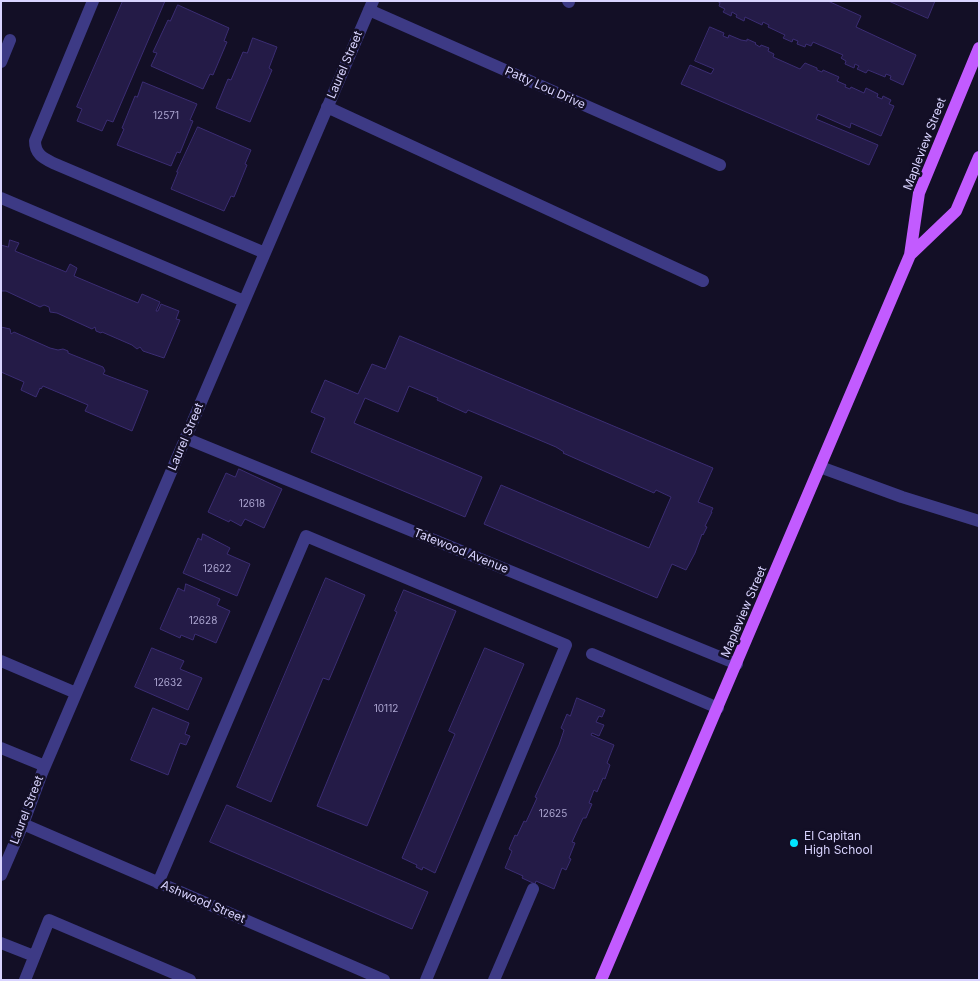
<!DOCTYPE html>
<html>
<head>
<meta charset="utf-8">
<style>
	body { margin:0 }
	#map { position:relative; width:980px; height:981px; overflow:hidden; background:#130f26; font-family:Inter,sans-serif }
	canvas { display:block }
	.frame { position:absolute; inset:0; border:2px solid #d9d4ff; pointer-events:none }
</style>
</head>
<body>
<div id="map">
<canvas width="980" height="981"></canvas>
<div class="frame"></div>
</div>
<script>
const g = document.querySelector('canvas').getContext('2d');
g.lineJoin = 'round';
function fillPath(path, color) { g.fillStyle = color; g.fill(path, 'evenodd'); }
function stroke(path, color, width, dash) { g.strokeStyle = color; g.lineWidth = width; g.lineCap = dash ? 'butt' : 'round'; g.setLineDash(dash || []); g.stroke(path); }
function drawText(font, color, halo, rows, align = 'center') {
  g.font = font + ' Inter,sans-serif'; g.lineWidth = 5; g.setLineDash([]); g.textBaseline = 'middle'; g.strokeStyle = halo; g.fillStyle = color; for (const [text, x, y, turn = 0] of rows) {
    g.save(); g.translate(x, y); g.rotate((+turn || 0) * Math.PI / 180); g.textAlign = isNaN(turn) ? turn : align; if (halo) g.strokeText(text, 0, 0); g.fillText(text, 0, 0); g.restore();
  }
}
const building = new Path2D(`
	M123,1h42l-52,121 -6,-2 -5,11 -25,-10 5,-12 -5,-2z
	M717,1h111l33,15 -5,11 60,28 -13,30 -13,-6 1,-3 -5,-2 -1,3 -17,-7 -2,3 -9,-4 2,-3 -4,-2 -1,4 -9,-4 1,-3 -5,-3 2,-3 -30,-13 -2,4 -5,-2 -1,3 -8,-3 1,-3 -5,-2 -1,3 -9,-4 2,-3 -17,-8 1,-2 -6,-3 -1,3 -17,-8 -1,4 -8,-4 1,-2 -5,-3 -1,4 -8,-4 2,-3 -6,-3 1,-3z
	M889,1h46l-7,17z
	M178,5l51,23 -5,13 3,1 -14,33 -3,-1 -7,15 -52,-23 6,-13 -4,-1 15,-32 2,1z
	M710,27l14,6 -1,3 5,2 1,-3 12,5 6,1v-2l9,4 -1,1 5,3 1,-2 8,3 -1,3 6,3 -1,3 27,12 5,-6 12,5v2l5,2 1,-2 16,7 -2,4 9,4 -1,2 5,2 1,-2 13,6 2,-5 12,6 -1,3 5,2 1,-3 8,4 -2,4 5,2 -13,30 -30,-13 -1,5 -32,-14 -2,5 62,26 -9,20 -188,-81 9,-19 21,9 3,-5 -19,-8z
	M253,38l24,9 -8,21 3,2 -22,52 -34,-14 12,-29 3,1 12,-28 4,1z
	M143,82l54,22 -7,16 3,1 -13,32 -3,-1 -6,14 -54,-21 7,-16 -2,-1 13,-32 2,1z
	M198,127l53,23 -6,14 2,1 -13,32 -3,-1 -7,15 -53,-22 7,-17h-1z
	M10,240l9,3 -4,8 51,21 4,-8 7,4 -3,8 64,27 4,-9 18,8 -4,9h2l3,-7 18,7 -3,8 4,1 -16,38 -21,-7 -3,-4 -3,2 -5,-4 -30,-13 -1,1 -5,-2 -1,-4 -3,2 -35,-16 -7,-1 -1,-5 -5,-2 -4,2 -34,-16h-5v-46l7,2z
	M1,327l9,2 1,5 3,-2 36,16 8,2 5,-1 5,2v2l35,14 2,4 -2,3 45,17 -16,40 -47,-20 3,-6 -45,-19 -2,3 -1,-1 -4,9 -15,-7 3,-8 -23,-10z
	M400,336l313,132 -15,34 15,6 -2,4h1l-7,14 2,1 -4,8 -1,-1 -7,19 -9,17 -14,-6 -15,34 -173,-74 17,-39 148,63 22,-51 -15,-7 -2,3 -91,-40 1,-1 -8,-5 -88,-37 -2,3 -29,-13 1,-2 -29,-12 -11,26 -33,-14 -11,25 128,54 -17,40 -154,-65 14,-34 -14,-6 14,-32 33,14 14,-30 13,5z
	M239,469l43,20 -18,39 -19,-9 -4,7 -11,-6 -1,2 -21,-10 18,-39 9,4z
	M203,534l27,14 -3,6 23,10 -13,32 -54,-23 15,-35 3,2z
	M326,578l39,17 -36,85 -6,-2 -52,124 -34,-15z
	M186,584l34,15 -3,6 13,6 -14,32 -21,-9 -2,6 -12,-5 -1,3 -20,-9 18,-41 6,3z
	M404,590l52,21 -89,215 -50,-20 80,-194 -2,-1z
	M152,648l32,13 -4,8 22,9 -14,32 -53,-23z
	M485,648l39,16 -89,209 -12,-6 -1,3 -6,-3 1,-2 -15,-7 53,-124 -6,-3z
	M577,698l28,12 -3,7 -3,-1 -3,6 8,3 -5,11 -7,-3 -1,2 23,10 -7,18 3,2 -5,14 -2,-1 -6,14 -3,-2 -5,13 3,1 -6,14h-3l-11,24 3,1 -6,15 2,1 -5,11 -4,-2 -8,21 -18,-8 -1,3 -13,-6 1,-2 -18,-8 7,-17 -3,-2 6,-14 2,1 7,-15 2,1 11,-24 -2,-1 24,-52 5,-15 -3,-2 6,-14 3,2z
	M153,708l36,15 -4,11 5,2 -4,9 -6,-2 -12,32 -37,-15z
	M227,805l201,87 -16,37 -202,-87z`);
const minor = new Path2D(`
	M93,1l-58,140c0,13 8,17 18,22l212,90
	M568,1l1,1
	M369,10l351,155
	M1,62l9,-22
	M327,107l376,174
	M1,198l243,103
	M185,438l552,226
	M820,467l82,30 77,24
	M592,654l126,54
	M1,661l75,32
	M1,748l44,18
	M23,824l361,156
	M1,875l22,-51 19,-51 331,-772
	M158,883l148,-347 260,109 -140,335
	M1,943l33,13
	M25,980l24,-60 141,60
	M494,980l39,-91`);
const major = new Path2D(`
	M910,255l46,-44 23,-54
	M601,980l309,-725 9,-62 60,-145`);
const markers = [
	[794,843,5,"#00e5ff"]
];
const numberNames = [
	["12571",166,116],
	["12618",252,504],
	["12622",217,569],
	["12628",203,621],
	["12632",168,683],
	["10112",386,709],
	["12625",553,814]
];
const streetNames = [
	["Laurel Street",345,65,-67],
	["Patty Lou Drive",545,88,24],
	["Mapleview Street",925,144,-69],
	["Laurel Street",186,437,-67],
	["Tatewood Avenue",461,551,22],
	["Mapleview Street",744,612,-67],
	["Laurel Street",27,810,-69],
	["Ashwood Street",203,902,23]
];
const poiNames = [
	["El Capitan",804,836],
	["High School",804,850]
];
fillPath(building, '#241b47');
stroke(building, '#3b2d73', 1);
stroke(minor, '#3d3a85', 12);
stroke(major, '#c25bff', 12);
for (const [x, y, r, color] of markers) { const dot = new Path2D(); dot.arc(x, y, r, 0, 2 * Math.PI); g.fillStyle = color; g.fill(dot); stroke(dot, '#130f26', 2); }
drawText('10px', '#aca6d1', null, numberNames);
drawText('12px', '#d9d4ff', '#130f26', streetNames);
drawText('12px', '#d9d4ff', '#130f26', poiNames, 'left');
</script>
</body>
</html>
